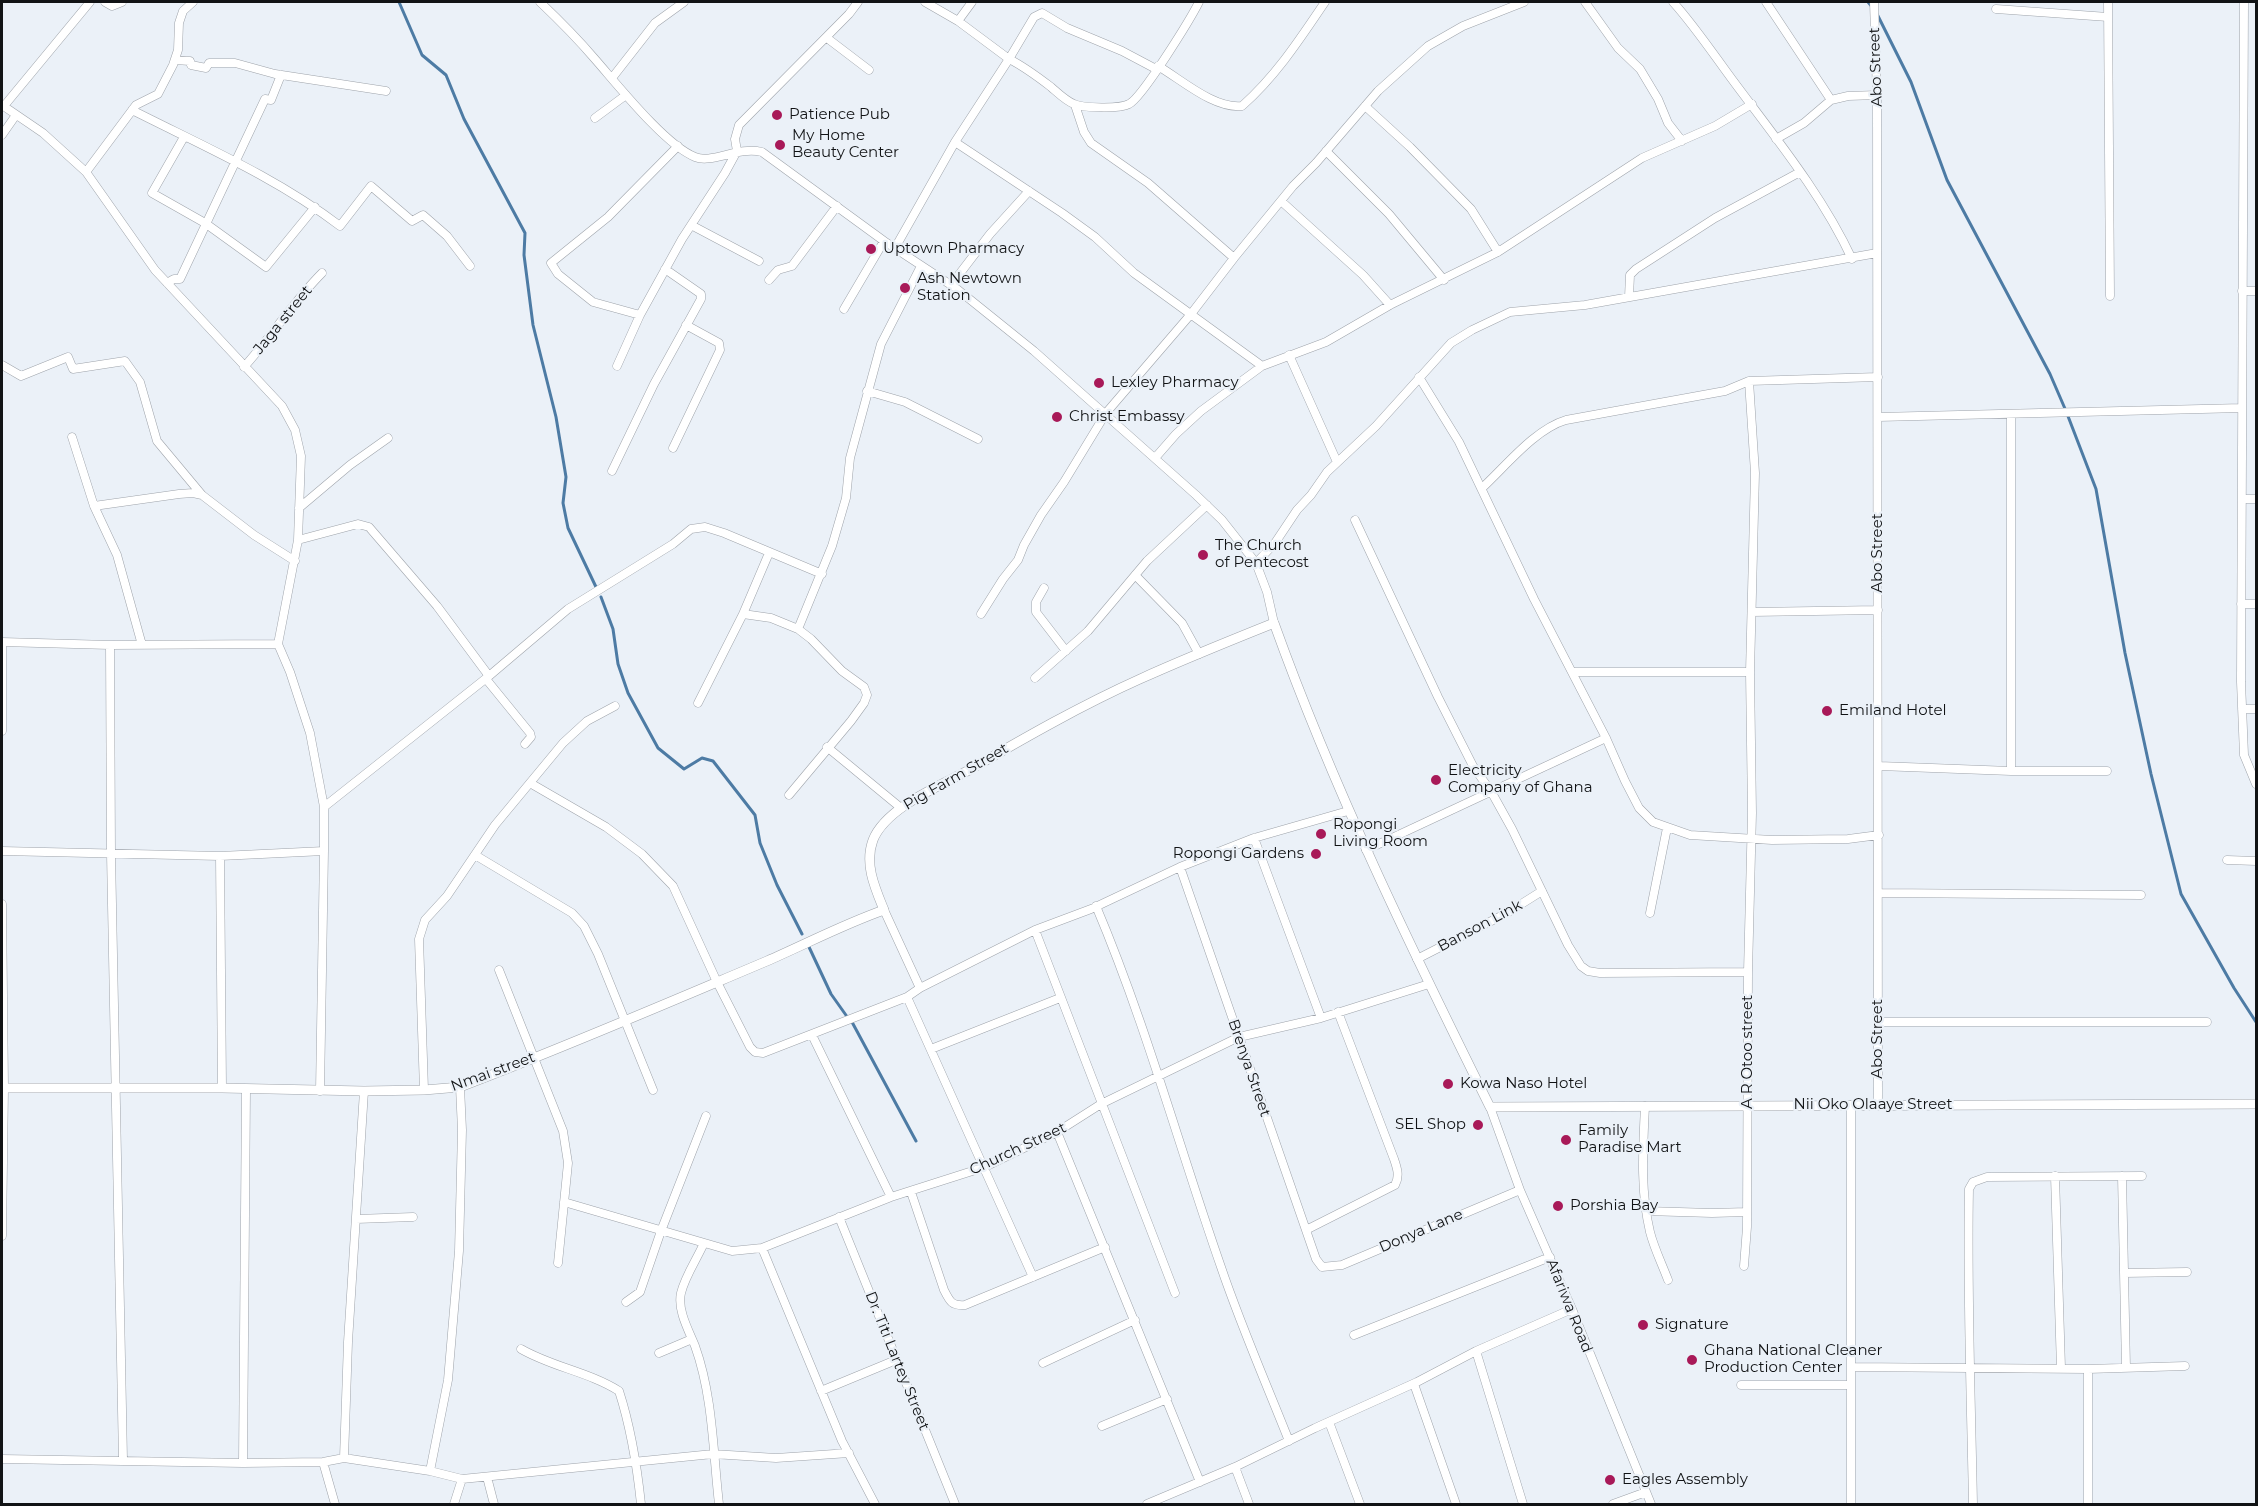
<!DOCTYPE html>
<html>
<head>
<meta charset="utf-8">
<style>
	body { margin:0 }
	#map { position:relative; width:2258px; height:1506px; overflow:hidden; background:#ebf1f8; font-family:Montserrat,sans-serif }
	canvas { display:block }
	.frame { position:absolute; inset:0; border:3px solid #111315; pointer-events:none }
</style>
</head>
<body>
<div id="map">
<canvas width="2258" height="1506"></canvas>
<div class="frame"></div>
</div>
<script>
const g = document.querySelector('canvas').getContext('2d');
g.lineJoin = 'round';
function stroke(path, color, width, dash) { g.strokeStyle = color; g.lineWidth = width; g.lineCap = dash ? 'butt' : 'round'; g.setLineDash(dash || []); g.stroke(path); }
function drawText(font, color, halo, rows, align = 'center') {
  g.font = font + ' Montserrat,sans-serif'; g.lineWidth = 4.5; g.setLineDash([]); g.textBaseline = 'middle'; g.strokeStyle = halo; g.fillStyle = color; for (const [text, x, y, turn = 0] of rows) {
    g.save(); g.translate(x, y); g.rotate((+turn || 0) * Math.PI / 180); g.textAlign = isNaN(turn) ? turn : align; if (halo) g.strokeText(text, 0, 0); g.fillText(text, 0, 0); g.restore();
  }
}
const stream = new Path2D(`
	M399,2l23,53 24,20 18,44 61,114 -1,22 9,70 23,92 10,60 -3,26 5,25 28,59
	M1868,2l5,6
	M1877,14l34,68 36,98 103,194 16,37 30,78 29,164 26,121 30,120 53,94 22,34
	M601,597l12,32 5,35 10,29 30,55 26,21 18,-11 11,3 42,54 5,28 17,42 25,49
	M809,947l22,47 17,24
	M852,1022l64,119`);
const minor = new Path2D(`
	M105,2l7,4 10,-4
	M540,2c19,18 37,36 54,56 23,26 71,87 101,99 17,7 43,-11 67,-5l122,89 73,48 77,62 162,144 26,25 34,43 11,29 7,31
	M925,2l33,19 51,38 25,-42 8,-4 25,15 55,23 34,18
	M1585,2l33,46 22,21 18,30 10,24 14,18
	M1673,2c26,29 46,61 70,92 39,52 81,105 109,165
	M1766,2l65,98
	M1874,2l3,93 1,1010
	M2108,2l2,294
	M2244,2l-3,680 3,73 12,29
	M1996,9l112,8
	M958,21l14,-19
	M827,38l42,32
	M175,60l15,1 1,4 15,3 3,-5h26l40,11 111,17
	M1158,66c24,14 56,43 84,40 34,-30 58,-67 83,-104
	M612,78l43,-55 29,-21
	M2,105l41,28 43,39 69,98 127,136 13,24 6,26 -3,84 -20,104 12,28 20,61 14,74
	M1075,105l9,27 7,11 57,40 86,75
	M4,106l86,-104
	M1365,106l45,41 61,62 27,43
	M132,110c71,36 145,68 208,116l31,-40 41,35 11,-6 24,21 23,30
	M595,118l31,-23
	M2,135l14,-20
	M184,137l-32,56 53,30 61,44 49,-60
	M1776,139l28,-16 27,-23 17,-4 29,-1
	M955,142l107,71 33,24 39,36 128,93
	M1326,151l63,63 55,66
	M86,172l50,-67 22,-11 15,-29 5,-15 1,-27 4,-12 10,-9
	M1281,201l82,74 27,30
	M691,225l68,36
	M895,248l60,-106 54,-83c16,8 29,18 42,28 7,6 15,14 23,17 9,4 46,5 55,0 13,-6 62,-86 70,-102
	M769,280l9,-10 14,-4 45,-60
	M167,283l7,-4h6l85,-180 6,1 10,-25
	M951,285l39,-51 39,-43
	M2242,291h14
	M1629,297l1,-22 6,-6 79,-51 85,-46
	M844,309l40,-68
	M640,315l-47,-13 -35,-28 -7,-11 57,-46 70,-71
	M1289,355l48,107
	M2,365l19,11 47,-19 5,12 52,-8 15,21 17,59 45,54
	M617,366l23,-51 42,-76 43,-66 12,-22 -2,-12 4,-14 110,-111 9,-12
	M244,367c28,-31 49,-65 78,-94
	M1419,377l40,65 75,157 72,139 19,43 14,27 14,14 37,13 82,5 76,-1 31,-4
	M867,391l38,11 73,37
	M2011,414v357
	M1878,417l364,-9
	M72,437l22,69 23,49 25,90
	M673,448l47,-98 -1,-7 -33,-18
	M1155,458l21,-24 25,-23 61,-45 64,-24 64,-37 108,-53 144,-94 73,-32 37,-22
	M612,471l42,-87 47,-85v-5l-36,-25
	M1482,488c23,-21 53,-59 84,-68l159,-29 24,-10 129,-4
	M2242,499h14
	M94,506l85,-12 14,-1 9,2 52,40 41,26
	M299,508l51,-43 38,-27
	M1355,520l83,177 35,69 19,27 20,36 56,116 13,21 7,5 12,2 148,-1
	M298,540l60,-16 11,3 68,79 52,70
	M1256,563l19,-20 22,-33 14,-15 16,-23 49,-46 75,-83 21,-13 38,-18 75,-7 292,-52
	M1135,575l47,48 17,31
	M1044,588l-8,14v10l30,39
	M2241,604h15
	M1752,612l126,-2
	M743,614l28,4 27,11 13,10 31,32 22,16 3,8 -3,8 -13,18 -62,74
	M981,614l22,-35 15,-19 6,-15 17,-30 23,-33 42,-69 85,-99 43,-56 59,-72 23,-23 62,-72 50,-45 35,-20 61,-24
	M798,629l34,-83 14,-48 4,-40 31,-114 40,-78
	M2,642l108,3 168,-1
	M110,645l1,209 12,605
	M1573,672h177
	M1035,678l53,-47 59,-70 60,-56
	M486,679l44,54 1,4 -6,7
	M698,703l45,-89 26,-61
	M2242,709h14
	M2,731v-89
	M827,747l74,61
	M1879,766l132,5h96
	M530,783l76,44 36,27 31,32 44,96 33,65 5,5 8,1 144,-56 13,-9
	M1254,838l67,180
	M1366,850l240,-112
	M2,851l218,5 2,232
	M324,851v-44l165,-131 79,-67 105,-65 18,-15 14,-2 19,6 98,41
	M475,855l97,58 12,13 14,28 55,136
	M220,856l104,-5 -4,240
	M2227,860l29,1
	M1180,867l136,392 6,8 20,-2 178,-75
	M1879,893l262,2
	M2,904l2,184 -2,148
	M1096,906c50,118 83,241 125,361 20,59 45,116 68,174
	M884,910l36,78 115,-58 56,-21 89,-42 74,-29 94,-27
	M1650,913l17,-85
	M1035,930l140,363
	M1417,959l90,-46 35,-22
	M499,970l64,161 5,32 -10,100
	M907,997l126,280
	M1878,1022h329
	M812,1035l79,162
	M931,1049l129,-51
	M424,1090l-5,-151 6,-19 22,-24 48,-71 68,-82 24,-22 28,-15
	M1851,1105v399
	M1645,1106c-2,42 -5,84 5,126 4,16 12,32 18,48
	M1490,1107l30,83 52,119 79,195
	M1057,1132l143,350
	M2055,1176l6,192
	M2122,1176l4,192
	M911,1192l33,98c6,12 8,16 21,15l140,-58
	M564,1202l168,49 30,-3 129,-51 94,-30 72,-35 44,-28 138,-67 82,-19 108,-34
	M1646,1211l66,2 35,-1
	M839,1217l116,287
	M356,1219l57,-2
	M1306,1230l89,-45c5,-9 2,-17 -1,-26l-56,-147
	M704,1243c-7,16 -19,33 -23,50 -4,17 8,38 14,53 18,50 18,106 24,158
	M762,1248l80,193 33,63
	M1744,1266l3,-39 1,-255 4,-159 -2,-141 5,-199 -6,-92
	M2124,1273l63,-1
	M626,1302l14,-10 21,-61 45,-115
	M1354,1335l196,-78
	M521,1349c31,18 68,23 98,42 12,37 18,75 22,113
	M1476,1351l47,153
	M659,1353l33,-14
	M1043,1363l92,-43
	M1851,1367l237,2 97,-3
	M2088,1369v135
	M1414,1384l42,120
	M1741,1385h110
	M821,1391l75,-31
	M1329,1422l31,82
	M1102,1426l65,-27
	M344,1458l4,-116 16,-251
	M2,1459l241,4 80,-1 21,-4 86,13 32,8 251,-25 63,4 73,-5
	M323,1462l12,42
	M243,1463l3,-373
	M1235,1467l14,37
	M430,1471l18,-91 11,-129 3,-121 -2,-43
	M487,1477l7,27
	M454,1504l8,-25
	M1147,1504l88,-37 80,-39 102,-46 59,-31 96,-42
	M1613,1504l33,-12
	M1973,1504c-2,-105 -6,-210 -4,-315l4,-7 14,-5 155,-1`);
const tertiary = new Path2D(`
	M2,1088h220l142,3 60,-1 36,-3c103,-39 205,-83 307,-126 39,-17 77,-37 117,-51 -9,-22 -20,-46 -11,-70 13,-33 69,-55 98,-71 55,-32 111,-64 169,-90 44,-20 89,-38 134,-56 60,167 137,325 216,484l766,-3`);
const markers = [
	[777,115,6,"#a81958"],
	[780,145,6,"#a81958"],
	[871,249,6,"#a81958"],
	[905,288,6,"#a81958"],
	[1099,383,6,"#a81958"],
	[1057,417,6,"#a81958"],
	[1203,555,6,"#a81958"],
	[1827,711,6,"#a81958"],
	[1436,780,6,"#a81958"],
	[1321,834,6,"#a81958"],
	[1316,854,6,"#a81958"],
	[1448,1084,6,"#a81958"],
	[1478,1125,6,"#a81958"],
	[1566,1140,6,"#a81958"],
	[1558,1206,6,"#a81958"],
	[1643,1325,6,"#a81958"],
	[1692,1360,6,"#a81958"],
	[1610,1480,6,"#a81958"]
];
const streetNames = [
	["Abo Street",1876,67,-92],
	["Jaga street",283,320,-51],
	["Abo Street",1878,553,-90],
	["Pig Farm Street",956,777,-30],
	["Banson Link",1480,926,-28],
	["Abo Street",1878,1039,-90],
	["A R Otoo street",1748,1052,-90],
	["Brenya Street",1249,1068,71],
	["Nmai street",493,1072,-20],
	["Nii Oko Olaaye Street",1873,1105],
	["Church Street",1018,1149,-25],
	["Donya Lane",1421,1231,-23],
	["Afariwa Road",1569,1306,68],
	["Dr. Titi Lartey Street",897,1361,68]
];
const poiNames = [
	["Patience Pub",789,115],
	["My Home",792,136],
	["Beauty Center",792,153],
	["Uptown Pharmacy",883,249],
	["Ash Newtown",917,279],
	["Station",917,296],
	["Lexley Pharmacy",1111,383],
	["Christ Embassy",1069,417],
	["The Church",1215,546],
	["of Pentecost",1215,563],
	["Emiland Hotel",1839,711],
	["Electricity",1448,771],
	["Company of Ghana",1448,788],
	["Ropongi",1333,825],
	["Living Room",1333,842],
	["Ropongi Gardens",1304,854,"right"],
	["Kowa Naso Hotel",1460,1084],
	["SEL Shop",1466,1125,"right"],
	["Family",1578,1131],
	["Paradise Mart",1578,1148],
	["Porshia Bay",1570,1206],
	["Signature",1655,1325],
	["Ghana National Cleaner",1704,1351],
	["Production Center",1704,1368],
	["Eagles Assembly",1622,1480]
];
stroke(stream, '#4d7ba4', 3);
stroke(minor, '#9ea3aa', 9);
stroke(tertiary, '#9ea3aa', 10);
stroke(minor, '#fff', 8);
stroke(tertiary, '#fff', 9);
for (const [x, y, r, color] of markers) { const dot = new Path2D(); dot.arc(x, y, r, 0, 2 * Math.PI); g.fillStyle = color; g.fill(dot); stroke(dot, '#ebf1f8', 2); }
drawText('15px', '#111315', '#ebf1f8', streetNames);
drawText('15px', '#111315', '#ebf1f8', poiNames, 'left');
</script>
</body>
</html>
